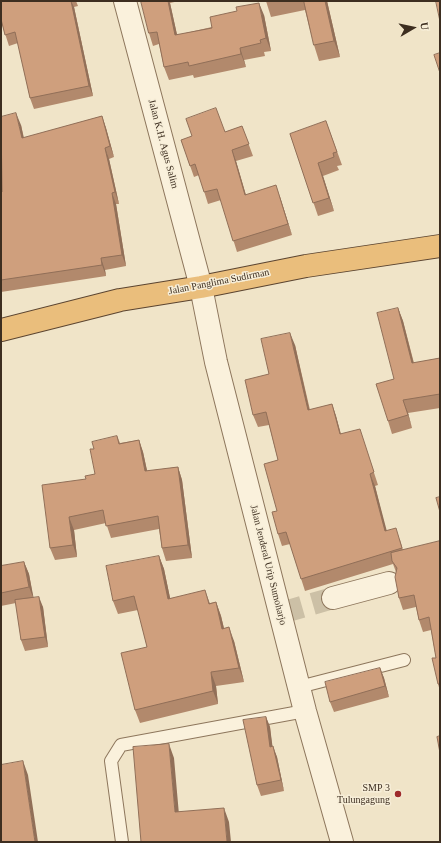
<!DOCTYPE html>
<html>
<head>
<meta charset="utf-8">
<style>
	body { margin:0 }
	#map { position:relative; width:441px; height:843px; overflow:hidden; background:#f0e4c8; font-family:Georgia,serif }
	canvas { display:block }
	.frame { position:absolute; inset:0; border:2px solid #3d2e20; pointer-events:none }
	.north { position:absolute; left:393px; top:8px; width:40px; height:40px; -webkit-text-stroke:3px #f7eed8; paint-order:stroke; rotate:81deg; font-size:11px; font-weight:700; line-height:16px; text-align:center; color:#3d2e20 }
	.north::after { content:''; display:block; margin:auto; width:14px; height:18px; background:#3d2e20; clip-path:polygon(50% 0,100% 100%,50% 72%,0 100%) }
</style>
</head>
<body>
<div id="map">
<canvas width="441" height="843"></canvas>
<div class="frame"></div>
<div class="north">U</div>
</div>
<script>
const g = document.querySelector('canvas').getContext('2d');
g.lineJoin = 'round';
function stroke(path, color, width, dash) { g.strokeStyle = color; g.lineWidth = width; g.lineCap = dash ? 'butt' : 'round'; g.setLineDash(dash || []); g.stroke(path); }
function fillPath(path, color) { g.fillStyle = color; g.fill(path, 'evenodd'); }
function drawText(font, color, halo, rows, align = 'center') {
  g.font = font + ' Georgia,serif'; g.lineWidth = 3; g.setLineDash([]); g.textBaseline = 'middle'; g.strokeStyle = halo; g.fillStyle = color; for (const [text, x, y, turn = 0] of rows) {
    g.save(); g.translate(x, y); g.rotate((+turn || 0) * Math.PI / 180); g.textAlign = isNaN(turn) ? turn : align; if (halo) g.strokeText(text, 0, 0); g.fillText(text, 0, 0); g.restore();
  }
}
const minorTunnel = new Path2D(`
	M281,613l52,-15`);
const service = new Path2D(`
	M299,687l105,-27
	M122,842l-11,-81 10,-16 184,-34`);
const minor = new Path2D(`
	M333,598l56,-15`);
const tertiary = new Path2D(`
	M125,1l76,286 15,75 89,349 37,131`);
const trunk = new Path2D(`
	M1,330l119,-30 81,-13 105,-21 134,-20`);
const wall = new Path2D(`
	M1,1h75l2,5 -4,1 19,89 -59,13 -4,-11 -12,-55 -9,3 -7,-22 -1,1z
	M141,1h38l-9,2 7,32 87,-20 7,36 -7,1 1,4 -21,4 2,7 -52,11 -1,-3 -24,5 -5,-13 -5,-23 -6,2 -4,-13z
	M266,1h61l13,56 -21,4 -5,-16 -9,-35 -34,7z
	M102,116l4,12 8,29 -5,2 10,45h-3l10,62 -21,4 1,6 -105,16v-100l20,-67 3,13z
	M326,121l16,44 -5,1 2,4 -16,6 11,35 -16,5 -28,-82z
	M242,126l11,30 -17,5 10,34 34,2 12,38 -55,17 -16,-52 -13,4 -9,-29 -5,2 -13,-37 44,-8z
	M398,308l5,13 11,42 26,-5v50l-32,5 4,15 -20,6 -4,-13 6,-42z
	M295,345l15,65 22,-6 4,12 5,18 23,8 14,43 -3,1 11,45 14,9 3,10 37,-9v150l-2,-7 -2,-26 -5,-28 -8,2 -4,-12 -3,-13 -13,3 -4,-12 -3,-26 -3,-8 -88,27 -15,-47 -8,2 -4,-12 -1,-23 1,-51 -9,-35 -11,2 -5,-12 16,-41z
	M117,436l3,7 19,-3 4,12 4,19 31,-4 4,13 10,78 -26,3 -4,-13 -3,-19 -48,9 -5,-15 -32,7 3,27 -22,3 -5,-12 36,-69 9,-5 -1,-25z
	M159,556l5,13 6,29 40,5 6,-1 5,14 3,12 10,13 10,41 -28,4 2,18 -78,19 -5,-13 12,-63 -9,-37 -20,4 -5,-13z
	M24,562l5,12 4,23 10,10 5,40 -23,4 -4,-11 -5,-37 -15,3v-40z
	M380,668l4,10 5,19 -55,15 -4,-10z
	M266,717l4,10 2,19 5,11 7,34 -23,5 -4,-11z`);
const shadedWall = new Path2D(`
	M71,1l3,6 19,89 -4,-10z
	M168,1h1l1,2 10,45 -5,-13z
	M325,1h2l13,56 -6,-16z
	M259,3l5,12 7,36 -5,-13z
	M240,48l4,12 2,7 -5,-13z
	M16,113l5,12 5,25 -4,-12z
	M102,116l4,12 8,29 -4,-11z
	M105,148l4,11 10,45 -4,-12z
	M232,150l4,11 13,45 -4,-11z
	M318,163l5,13 11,35 -5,-13z
	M276,185l4,12 12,38 -4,-11z
	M112,193l4,11 10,62 -4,-11z
	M101,258l4,12 1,6 -4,-11z
	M398,308l5,13 14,56 -5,-14z
	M290,333l5,12 17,77 -4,-12z
	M403,400l5,13 4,15 -4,-13z
	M332,404l4,12 8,31 -4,-13z
	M139,440l4,12 7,32 -5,-13z
	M178,467l4,13 10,78 -4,-13z
	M370,474l5,12 15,57 -5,-12z
	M69,517l5,13 3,27 -4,-12z
	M159,556l5,13 9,43 -5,-13z
	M24,562l5,12 5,26 -5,-13z
	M205,590l5,14h-1z
	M39,597l4,10 5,40 -3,-10z
	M216,602l5,14 6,26 -5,-13z
	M229,627l5,14 10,41 -5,-14z
	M380,668l4,10 5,19 -4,-11z
	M211,672l5,14 2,18 -5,-13z
	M266,717l4,10 4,31 -4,-11z
	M169,744l5,14 6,68 -5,-14z
	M273,746l4,11 7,34 -3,-11z
	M23,761l5,14 10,67h-3z
	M224,808l5,14 2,20h-4z`);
const building = new Path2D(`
	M1,1h70l18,85 -59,12 -15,-66 -10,3 -4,-16z
	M141,1h27l7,34 37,-7 -2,-11 27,-6 -1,-4 23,-4 7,35 -6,2 1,3 -21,5 1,6 -52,12 -1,-4 -24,5 -7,-35 -8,1z
	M304,1h21l9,40 -20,4z
	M436,1h4v20z
	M440,53v20l-6,-18z
	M216,108l9,24 17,-6 7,18 -17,6 13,45 31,-10 12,39 -55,17 -16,-52 -13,3 -9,-28 -5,2 -9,-26 11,-4 -6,-17z
	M16,113l6,25 80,-22 8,30 -5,2 10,44 -3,1 10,62 -21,3 1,7 -101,15v-88h1l-1,-75z
	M326,121l11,31 -4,1 1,4 -16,6 11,35 -16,5 -23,-69z
	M398,308l14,55 28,-5v36l-37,6 5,15 -20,6 -12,-37 18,-5 -17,-66z
	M290,333l18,77 24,-6 8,30 20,-5 14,43 -4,2 15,57 11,-3 6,20 -101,31 -15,-47 -8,2 -6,-22 5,-1 -13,-47 14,-4 -12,-48 -13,3 -8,-35 24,-6 -8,-35z
	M117,436l2,8 20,-4 6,31 33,-4 10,78 -26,3 -4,-32 -52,10 -3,-16 -34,7 4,28 -23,3 -8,-63 44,-6 -1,-3 10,-2 -5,-25h4l-2,-7z
	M440,497v15l-4,-14z
	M440,541v143h-2l-6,-26h4l-7,-41 -10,3 -5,-25 -15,3 -4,-21 2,-9 -5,-7 -1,-8z
	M159,556l9,43 37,-9 4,14 7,-2 6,27 7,-2 10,41 -28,4 2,19 -78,19 -14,-57 26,-6 -13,-51 -21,5 -7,-35z
	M24,562l5,25 -28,6v-27z
	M39,597l6,40 -24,3 -6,-40z
	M380,668l5,18 -55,16 -5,-20z
	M266,717l4,30 3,-1 8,34 -24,5 -14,-65z
	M440,736v17l-3,-16z
	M169,744l6,68 49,-4 3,34h-86l-8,-95z
	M23,761l12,81h-34v-77z`);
const markers = [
	[398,794,4,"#9e2a2b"]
];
const streetNames = [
	["Jalan K.H. Agus Salim",163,144,75],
	["Jalan Panglima Sudirman",219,282,-11],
	["Jalan Jenderal Urip Sumoharjo",268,565,76]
];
const poiNames = [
	["SMP 3",390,788],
	["Tulungagung",390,800]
];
stroke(minorTunnel, '#ccc0a6', 22, [22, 11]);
stroke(service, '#8d765c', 14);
stroke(minor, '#8d765c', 24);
stroke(tertiary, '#8d765c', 24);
stroke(trunk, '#5b4430', 24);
stroke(service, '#faf1dc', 12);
stroke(minor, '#faf1dc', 22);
stroke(tertiary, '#faf1dc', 22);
stroke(trunk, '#eabe7c', 22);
fillPath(wall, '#b2896c');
fillPath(shadedWall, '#916f58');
fillPath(building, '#cf9f7d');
stroke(building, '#916f58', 1);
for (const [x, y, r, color] of markers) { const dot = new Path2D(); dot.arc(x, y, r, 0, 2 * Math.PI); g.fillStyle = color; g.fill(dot); stroke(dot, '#f7eed8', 1.5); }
drawText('10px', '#3d2e20', '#f7eed8', streetNames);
drawText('10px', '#3d2e20', '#f7eed8', poiNames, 'right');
</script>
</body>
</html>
